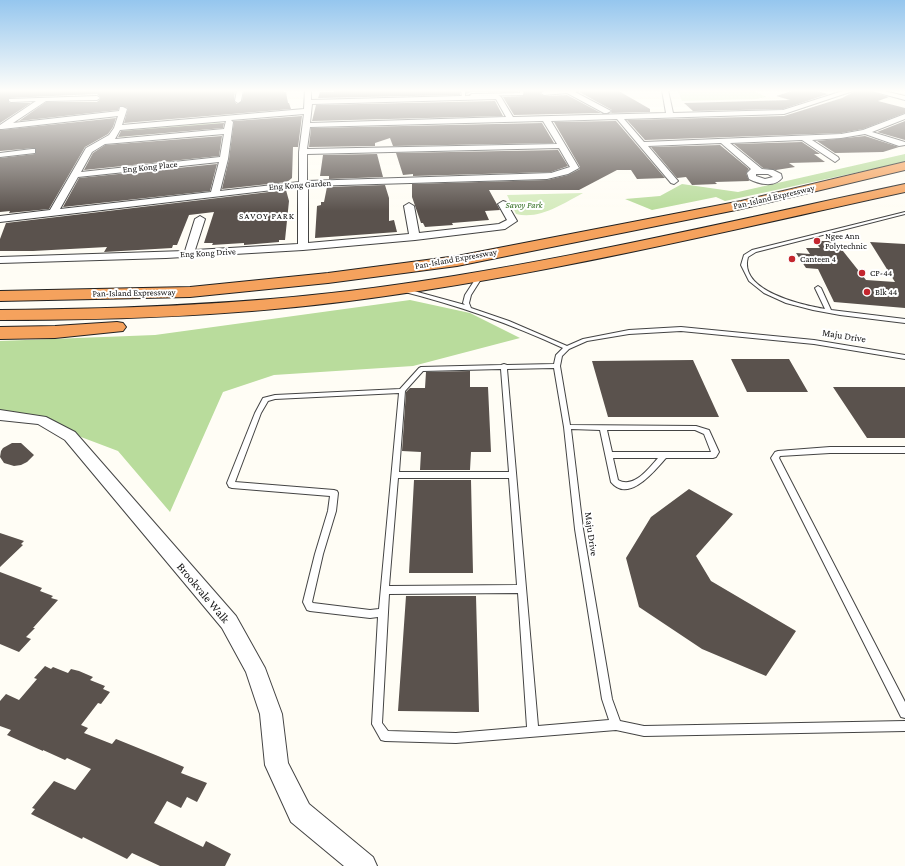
<!DOCTYPE html>
<html>
<head>
<meta charset="utf-8">
<style>
	body { margin:0 }
	canvas { display:block; background:#fffdf5 }
</style>
</head>
<body>
<canvas width="905" height="866"></canvas>
<script>
const g = document.querySelector('canvas').getContext('2d');
g.lineJoin = 'round';
function fillPath(path, color) { g.fillStyle = color; g.fill(path, 'evenodd'); }
function stroke(path, color, width, dash) { g.strokeStyle = color; g.lineWidth = width; g.lineCap = dash ? 'butt' : 'round'; g.setLineDash(dash || []); g.stroke(path); }
function drawText(font, color, halo, rows, align = 'center') {
  g.font = font + ' "Crimson Pro",serif'; g.lineWidth = 4; g.setLineDash([]); g.textBaseline = 'middle'; g.strokeStyle = halo; g.fillStyle = color; for (const [text, x, y, turn = 0] of rows) {
    g.save(); g.translate(x, y); g.rotate((+turn || 0) * Math.PI / 180); g.textAlign = isNaN(turn) ? turn : align; if (halo) g.strokeText(text, 0, 0); g.fillText(text, 0, 0); g.restore();
  }
}
const green = new Path2D(`
	M678,90h73l16,7 -11,2 -74,2z
	M216,122h4l1,5 -102,10 2,-5 5,-2z
	M583,193c-19,10 -43,27 -67,21l-9,-19z`);
const forest = new Path2D(`
	M905,154v8l-180,39 -9,-4 -64,13 -27,-11 35,-3 22,-12 56,8z
	M410,300l60,13 50,25 -107,28 -139,9 -51,17 -53,120 -52,-61 -103,-39 -15,4v-75l155,-6z`);
const building = new Path2D(`
	M0,90h235l-1,11 3,3 5,-3 2,-11h40v2h2l2,11h1l2,6 -167,14 4,-15 -8,-2 -2,4 -99,11 27,-19h51l4,-4 -4,-4 -88,4 -1,3 2,2h21l-31,20z
	M334,90h126v5l-142,3 2,-6h14z
	M466,90h52v2h-46l-6,2z
	M525,90h18l-3,3 4,3 23,-1 34,18 -87,2 -11,-18 20,-1z
	M581,90h36l33,19v3l-40,1 2,-1v-2l-33,-18z
	M795,90h18l15,4 -45,15 -90,2 -9,-8 106,-3 -14,-4z
	M857,90h10l22,7 -11,4 27,7v5l-42,16 -22,4 -196,7 -18,-20 157,-4 58,-18z
	M495,101l8,15 -191,5 4,-16z
	M302,116l-4,31h-5l-1,31 -5,4 -65,7 7,-30 5,-38z
	M116,118l-3,9 -5,7 -23,13 -36,62 -40,4 1,-2 -10,1v-54l35,-4 1,-1 -1,-5 -35,3v-21z
	M616,121l49,57 -28,1 -6,-9h-14l-38,20h-90l11,20 -15,1 4,9 -37,3 1,2 -28,2 -2,-4h-2l-9,-26v-13l135,-4 21,-5 12,-6v-2l-26,-45z
	M905,121v19l-28,-8z
	M224,123l-1,5 -105,9 3,-6z
	M542,123l12,20 -161,3 -3,-8 -15,5v3l-66,1 2,-19z
	M222,136l-3,20 -135,14 9,-17 12,-8z
	M865,136l34,11 -16,5 -48,1 -18,-12z
	M802,142l18,12h-6l11,8 -36,1 6,4 -19,3 -13,-2 -29,-24z
	M720,145l29,24 -3,4 3,8 -34,1 2,2 -25,1 -6,-8 -9,1 -26,-31z
	M558,150l10,16 -17,6 -138,4v-2l-10,1 -7,-22z
	M377,154l6,23 -54,2v-3h-9l3,-21z
	M217,164l-7,27 -147,16 16,-29z
	M385,185l4,13v23l5,-1 3,12 -82,6 2,-32 4,-1v-3h3l3,-15z
	M286,190l3,11 -4,39h-6v2l-35,3v-2l-32,2 1,-2h-9l10,-31 -25,3 -12,30h-4l-1,3 -68,4 3,-5 -74,4h-33v-12l6,-16z
	M814,241h21l31,39 29,2 -25,-40 35,2v64l-71,-6 -16,-33 -12,-1 -10,-15 14,1 -4,-6h14z
	M731,359h58l19,33h-61z
	M693,360l26,57h-111l-16,-56z
	M470,371v16h18l3,65h-20l-1,18h-50l1,-18 -19,-1 4,-59 4,-4h15l1,-16z
	M833,387h72v51h-38z
	M12,443h9l13,12 -7,7 -6,3 -7,1 -10,-3 -4,-6 1,-6 2,-3z
	M414,480h57l2,93h-64z
	M689,489l44,25 -37,42 15,25 85,50 -30,45 -64,-27 -63,-42 -13,-49 25,-41z
	M0,533l24,8 -3,3 2,1 -23,22z
	M0,572l42,16 -2,3 13,5 -2,2 7,2 -25,28h2l-9,9 5,2 -12,13 -19,-8z
	M406,596h70l3,116 -81,-1z
	M45,666l6,3 2,-2 15,6 3,-4 8,2 14,6 -3,3 15,6 -2,3 7,3 -9,12 -3,-1 -17,22 7,3 -4,5 28,11 4,-5 42,17 26,11 -3,6 26,10 -10,19 -10,-5 -6,11 -14,-7 -13,22 49,24 3,-6 25,13 -6,12h-65l-28,-13 -5,6 -44,-22 -1,2 -51,-25 4,-5 -3,-1 22,-27 21,9 16,-21 -24,-11 -2,2 -22,-10v1l-36,-16 4,-5 -11,-4v-25l6,-7 13,6 18,-21 -3,-1z`);
const lane = new Path2D(`
	M461,90h4v9l-3,-1z
	M520,90h4l-1,5 -49,1 1,2 -2,1 -3,-4 2,-1 48,-1z
	M905,212v2l-149,38 -8,5c-10,34 54,48 77,52l-10,-21 3,-2 3,2 10,22 74,9v4l-65,-8 -27,-5 -27,-7 -22,-10 -15,-12 -8,-16 3,-10 8,-5z
	M480,274l3,2 -12,19 -2,8 2,5 38,13 58,25 16,-7 46,-9 52,-3 133,13 91,15v4l-91,-15 -133,-13 -52,3 -42,7 -18,8 -7,7 -2,10 10,59 126,1 13,4 10,22 -3,5 -3,1h-47c-11,12 -37,46 -55,24l-11,-52 -29,-1 12,100 29,170 8,22 24,5 261,-5v10l-261,5 -28,-6 -160,13 -71,-2 -4,-1 -9,-16 6,-107 -8,1 -60,-7 -3,-1 -4,-8 12,-48 13,-43 2,-15 -98,-8 -3,-1 -2,-4 28,-70 8,-15 12,-3 125,-6 19,-21 2,-1 80,-2 3,-1 3,1 47,-1 2,-9 7,-7c-52,-24 -106,-43 -162,-57l-1,-1 3,-2 62,17 -2,-2 2,-8 13,-20zM554,368l10,59 11,102 27,170 7,21 -71,6 -31,-357zM501,369l8,103h-110l6,-81 18,-20zM399,393l-20,216 -9,1 -57,-7 -1,-1 11,-48 13,-43 2,-18 -1,-2 -3,-1 -99,-8 26,-69 7,-12 7,-2zM607,430h88l9,4 7,18h-99zM613,458h45c-9,10 -24,31 -40,22zM398,478h111l8,107 -128,1zM518,593l9,134 -71,6 -68,-2 -6,-8 7,-129z
	M830,447h75v6h-75l-50,3 -1,2 126,244v16l-4,-1 -130,-259 4,-6 3,-1z`);
const street = new Path2D(`
	M237,90h6l-2,11 -3,2 -3,-2z
	M305,90h6v10l187,-5 3,2 12,20 153,-4 -4,-23h6l5,23 110,-3 63,-20h10l-72,24 -160,5 20,23 197,-8 22,-4 42,-16v5l-33,13 33,10v3l-6,1 -34,-12 -24,4 -29,2 26,17 1,2 -4,3 -33,-22 -72,3 32,26 11,1 8,4 1,4c-8,10 -23,6 -33,1l-2,-6 4,-4 -30,-26 -73,3 30,35 -4,3 -3,-1 -54,-64 -66,2 28,47 -11,6 -21,5 -239,7v57l101,-9 -5,-28 5,-3 5,3 5,27 80,-9 8,-4 -9,-16 5,-3 3,1 11,19 -12,8 -90,11 -112,10 -137,8 -166,5v-6l185,-6 10,-32 5,-3 5,3 -10,31 103,-6v-57l-298,35v-6l50,-6 36,-62 23,-13 5,-7 4,-12 -116,13h-2v-4l36,-24 -25,1 -2,-1v-2l88,-3 3,2 -3,2 -51,1 -33,22 106,-12 1,-4h3l4,2 -5,16 182,-16zM496,99l10,18 -196,6 2,-19zM304,114l-5,38v30l-79,9 8,-32 5,-37 -2,-2zM226,121l-2,8 -109,10 5,-9zM543,121l14,23 -250,5 3,-22zM224,134l-4,23 -139,15 11,-20 13,-8zM559,148l11,19 -19,6 -244,8v-27zM219,162l-8,30 -151,17 18,-32zM756,174h12l5,3 -8,2 -9,-3z
	M554,90h26l-5,2 36,19 -4,2h-3l-37,-20 -23,2 -3,-2 3,-2z
	M868,90h12l25,6v4z
	M32,149h3v4l-35,4v-4z
	M0,410l46,7 29,15 161,184 29,52 17,46 6,49 21,41 64,53 4,9h-33l-53,-44 -26,-57 -5,-51 -14,-42 -24,-44 -157,-188 -27,-16 -38,-4z`);
const highway = new Path2D(`
	M905,162v8l-164,39 -284,57 -129,17 -138,14 -190,4v-10l190,-4 138,-14 129,-17 284,-55z
	M905,184v8c-184,40 -368,85 -556,109 -116,15 -232,19 -349,19v-10c117,-1 233,-5 349,-19 187,-23 372,-68 556,-107z
	M117,322l6,1 3,4 -3,4 -68,7 -55,1v-12l55,-1z`);
const markers = [
	[817,241,4,"#c4262e"],
	[792,259,4,"#c4262e"],
	[862,273,4,"#c4262e"],
	[867,292,4,"#c4262e"]
];
const farStreetnames = [
	["Eng Kong Place",150,167,-6],
	["Eng Kong Garden",300,185,-4],
	["Pan-Island Expressway",774,197,-13],
	["Eng Kong Drive",208,253,-3],
	["Pan-Island Expressway",456,259,-10],
	["Pan-Island Expressway",134,293,-1]
];
const farParknames = [
	["Savoy Park",524,205]
];
const farNeighbourhoodnames = [
	["SAVOY PARK",267,216]
];
const farPoinames = [
	["Ngee Ann",825,236],
	["Polytechnic",825,246],
	["Canteen 4",800,259],
	["CP-44",870,273],
	["Blk 44",875,292]
];
const streetNames = [
	["Maju Drive",844,336,9],
	["Maju Drive",591,534,82]
];
const nearStreetnames = [
	["Brookvale Walk",203,593,50]
];
fillPath(green, '#d5ebbd');
fillPath(forest, '#b9dc9c');
fillPath(building, '#5a524d');
stroke(lane, '#444', 2);
stroke(street, '#444', 2);
stroke(highway, '#222', 2);
fillPath(lane, '#fff');
fillPath(street, '#fff');
fillPath(highway, '#f5a25d');
const sky = g.createLinearGradient(0, 0, 0, 211);
sky.addColorStop(0, '#95c6ee');
sky.addColorStop(0.43, '#fffefa');
sky.addColorStop(1, '#fffefa00');
g.fillStyle = sky;
g.fillRect(0, 0, 905, 211);
for (const [x, y, r, color] of markers) { const dot = new Path2D(); dot.arc(x, y, r, 0, 2 * Math.PI); g.fillStyle = color; g.fill(dot); stroke(dot, '#fff', 1.5); }
drawText('9px', '#111', '#fff', farStreetnames);
drawText('italic 9px', '#2f6b1f', '#fff', farParknames);
g.letterSpacing = '1px';
drawText('9px', '#111', '#fff', farNeighbourhoodnames);
g.letterSpacing = '0px';
drawText('9px', '#111', '#fff', farPoinames, 'left');
drawText('10px', '#111', '#fff', streetNames);
drawText('12px', '#111', '#fff', nearStreetnames);
</script>
</body>
</html>
